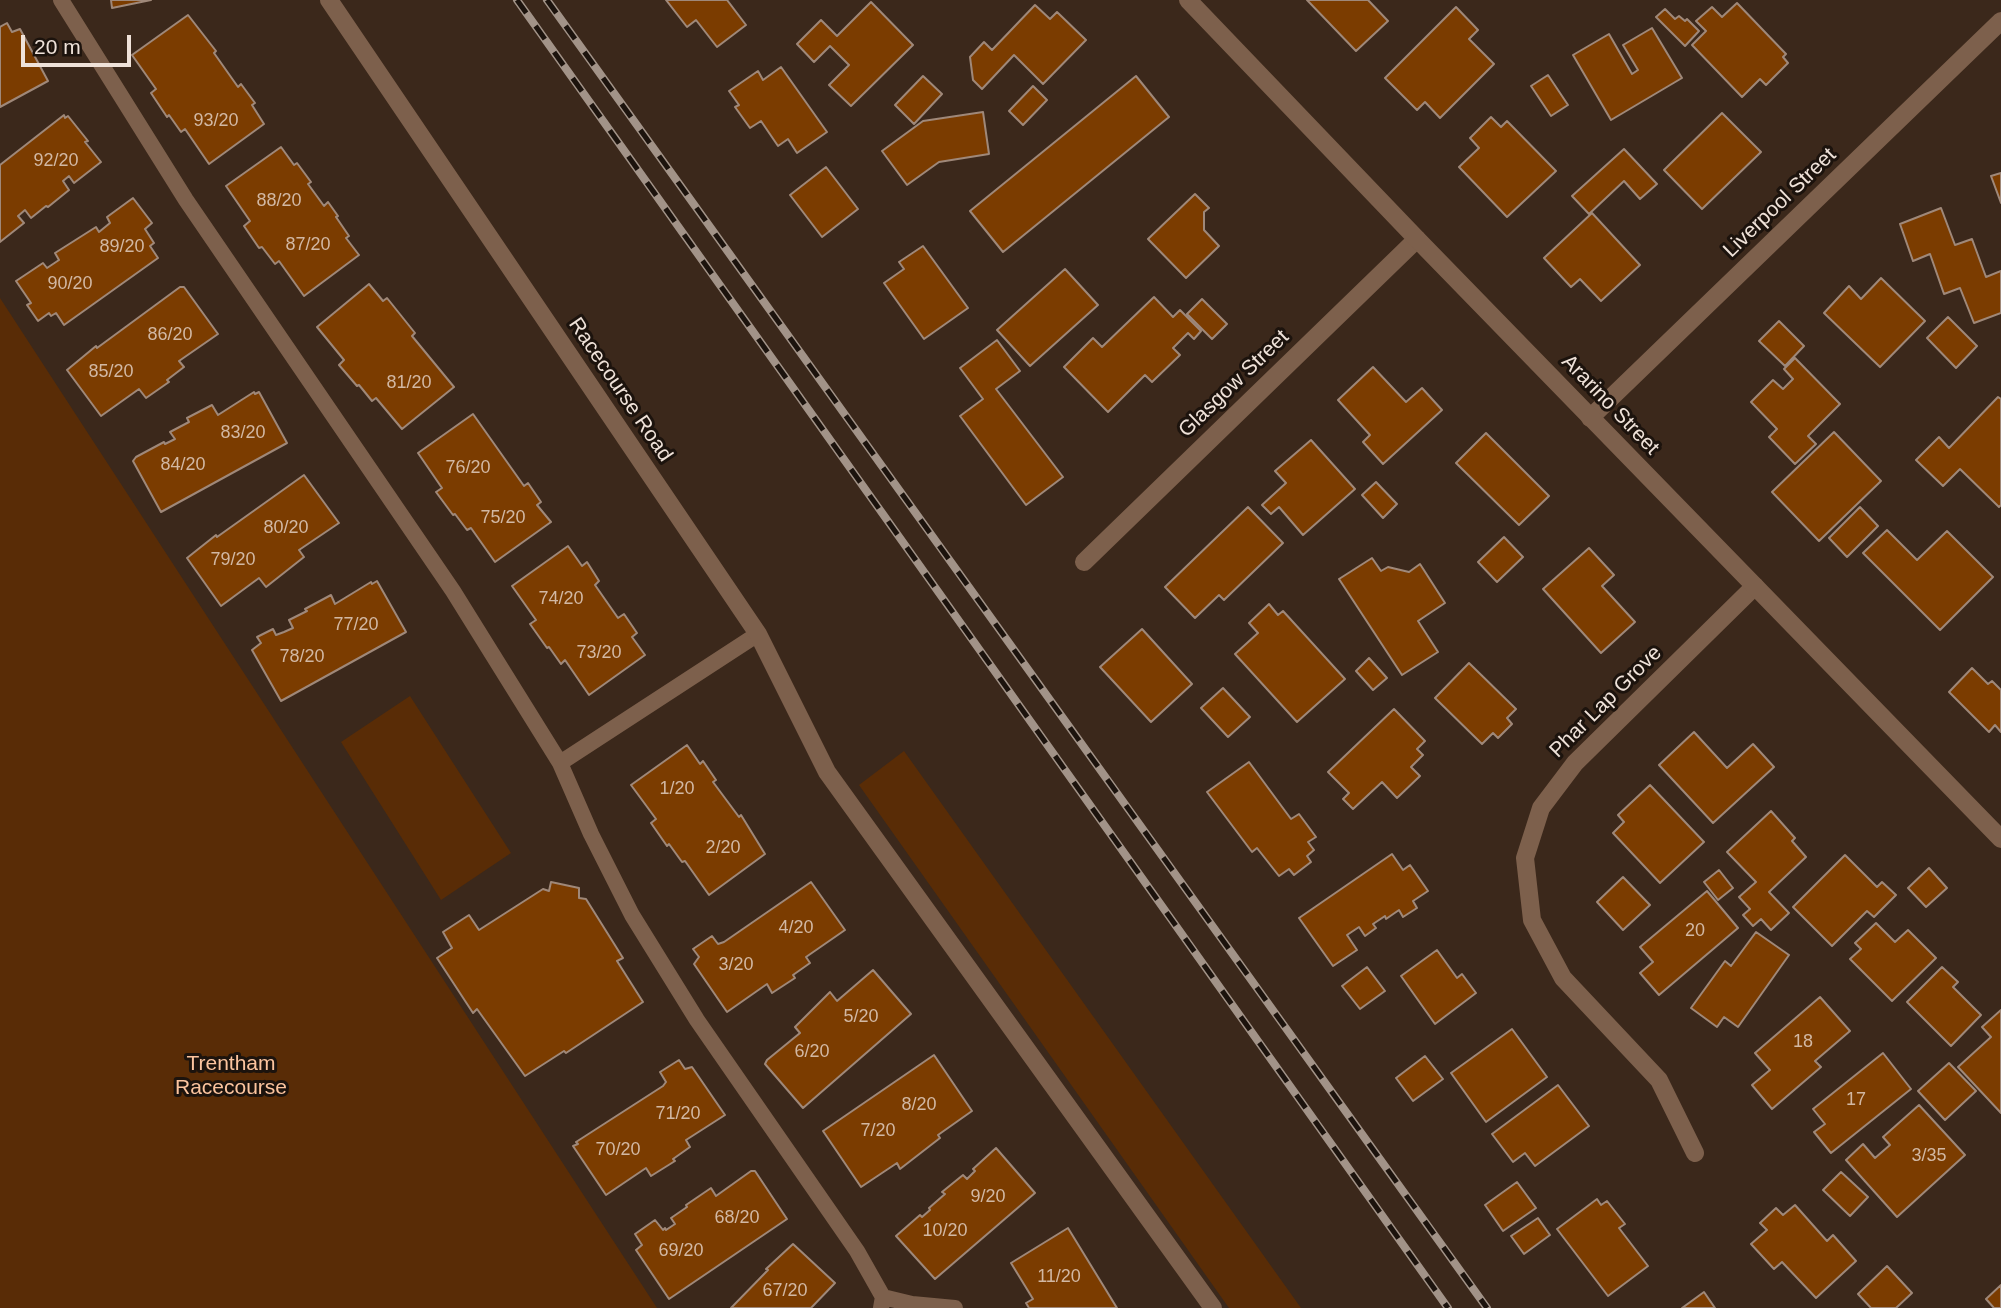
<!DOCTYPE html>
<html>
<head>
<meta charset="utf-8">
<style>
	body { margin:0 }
	#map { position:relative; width:2001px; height:1308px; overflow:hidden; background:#3b281b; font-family:Helvetica,sans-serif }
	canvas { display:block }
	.scale { position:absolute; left:21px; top:35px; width:110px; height:32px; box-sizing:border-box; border:4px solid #efe2d9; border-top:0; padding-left:9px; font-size:21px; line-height:24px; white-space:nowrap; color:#efe2d9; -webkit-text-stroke:5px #1c130d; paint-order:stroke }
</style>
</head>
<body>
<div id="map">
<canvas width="2001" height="1308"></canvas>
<div class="scale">20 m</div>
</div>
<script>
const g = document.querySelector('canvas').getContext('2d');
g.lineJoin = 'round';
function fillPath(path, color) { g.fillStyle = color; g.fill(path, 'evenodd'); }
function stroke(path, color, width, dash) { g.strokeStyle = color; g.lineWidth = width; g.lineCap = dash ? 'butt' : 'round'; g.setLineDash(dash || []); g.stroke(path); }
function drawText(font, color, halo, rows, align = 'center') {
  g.font = font + ' Helvetica,sans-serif'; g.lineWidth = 6; g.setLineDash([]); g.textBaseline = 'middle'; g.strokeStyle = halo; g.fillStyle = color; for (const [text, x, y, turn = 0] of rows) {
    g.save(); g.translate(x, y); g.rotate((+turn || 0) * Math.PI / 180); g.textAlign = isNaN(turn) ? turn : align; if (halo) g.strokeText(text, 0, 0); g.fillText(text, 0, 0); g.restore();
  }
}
const green = new Path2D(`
	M0,298l657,1010h-657z
	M410,696l101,157 -70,47 -100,-158z
	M904,751l397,557h-72l-370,-523z`);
const building = new Path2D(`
	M111,0h40l-39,8z
	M666,0h61l19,25 -29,22 -21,-27 -9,7z
	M1307,0h61l20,21 -32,30z
	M871,2l42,43 -62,61 -22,-21 20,-20 -19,-19 -16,16 -17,-18 24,-24 16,16z
	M1737,3l49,51 -3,3 5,6 -22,22 -6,-6 -18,18 -50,-52 14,-14 -10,-10 16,-14 10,10z
	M1035,5l15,14 7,-7 29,28 -43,44 -29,-29 -32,34 -9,-9 -3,-23 14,-15 8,8z
	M1456,7l22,23 -9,9 25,25 -54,54 -15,-16 -8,8 -32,-32z
	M1665,9l10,10 4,-3 6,5 2,-2 12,12 -14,15 -29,-29z
	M188,15l28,36 -2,2 24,34 3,-3 14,19 -3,2 12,19 -55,40 -24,-35 -4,3 -12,-17 -2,2 -16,-24 5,-4 -24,-34z
	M7,23l5,9 8,-3 28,52 -48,26v-80z
	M1652,28l30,50 -71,42 -38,-65 36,-21 23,40 6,-4 -15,-25z
	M781,67l46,65 -30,21 -9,-14 -10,7 -17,-25 -11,7 -15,-21 4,-2 -10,-14 29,-20 5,9z
	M1548,75l20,30 -17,11 -20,-30z
	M923,76l19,18 -28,30 -19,-19z
	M1136,76l33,41 -166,135 -33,-41z
	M1033,86l14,14 -24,25 -14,-14z
	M983,112l6,42 -50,8 -32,23 -25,-34 41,-30z
	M1722,113l39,39 -59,57 -38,-39z
	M64,115l1,3 3,-2 20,25 -3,1 16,20 -27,21 -5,-7 -6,5 6,9 -21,17 -2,-1 -15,12 -6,-8 -7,6 6,7 -24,19v-77z
	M1491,117l10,10 6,-6 49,50 -49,46 -48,-50 20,-19 -9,-10z
	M281,147l13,18 3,-2 14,19 -3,2 16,22 4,-4 10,14 -2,1 13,19 -3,2 13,17 -55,41 -25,-35 -4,3 -13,-17 -3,1 -15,-22 6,-5 -24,-35z
	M1624,149l33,35 -17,15 -16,-18 -35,33 -17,-18z
	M826,167l32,42 -36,28 -32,-42z
	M2001,173v30l-10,-27z
	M1195,194l14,14 -5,4v18l15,16 -33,32 -38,-39z
	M133,198l19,25 -7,6 9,14 -4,3 8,12 -94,67 -8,-12 -5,3 -2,-3 -11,8 -11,-16 4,-2 -15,-22 27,-18 4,5 12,-8 -4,-7 41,-26 3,5 11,-9 -3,-6z
	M1941,208l14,37 17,-6 14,38 15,-6v42l-27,10 -14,-35 -16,6 -14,-40 -17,7 -13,-37z
	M1592,213l48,52 -39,36 -21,-22 -9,8 -27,-29z
	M923,246l45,62 -44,31 -40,-56 20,-14 -5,-7z
	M1065,269l33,36 -68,61 -33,-36z
	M1881,278l44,43 -45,46 -56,-54 25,-27 12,13z
	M369,284l14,17 4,-3 28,35 -3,3 42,51 -52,42 -26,-31 -4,3 -13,-16 -2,1 -18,-21 5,-5 -27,-33z
	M180,287h4l34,47 -39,27 5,6 -17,13 2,2 -23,16 -7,-9 -38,27 -34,-46 29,-24 1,2z
	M1154,297l19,20 7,-7 21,21 -7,8 -6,-6 -15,15 7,7 -28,27 -7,-7 -37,37 -44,-45 29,-29 9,9z
	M1202,299l25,25 -15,15 -25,-25z
	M1948,317l29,29 -21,22 -29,-30z
	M1779,321l25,25 -19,20 -26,-25z
	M997,340l23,31 -24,18 67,88 -37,28 -66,-89 23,-17 -23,-31z
	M1795,358l45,46 -32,32 8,8 -21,20 -26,-27 8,-8 -26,-27 22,-22 10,9 10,-10 -9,-10z
	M1373,367l33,35 16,-14 20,22 -59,54 -20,-22 7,-7 -32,-35z
	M254,392l1,2 4,-2 28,51 -126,69 -28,-51 3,-4 28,-15 1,2 10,-5 -5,-7 19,-10 -2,-4 25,-13 6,10z
	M1998,397l3,2v106l-2,2 -39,-38 -17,17 -27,-26 23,-23 10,11z
	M473,414l51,72 4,-3 13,19 -4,3 14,17 -56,40 -24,-34 -4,2 -12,-16 -2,1 -17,-23 6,-4 -24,-35z
	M1834,432l47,49 -62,60 -47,-49z
	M1486,433l63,63 -30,29 -63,-62z
	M1311,440l44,49 -52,46 -24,-28 -8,7 -9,-9 24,-22 -11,-12z
	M304,475l35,48 -40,27 5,7 -38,30 -7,-9 -38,28 -34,-48 29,-23 1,2z
	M1376,482l21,22 -14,14 -21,-23z
	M1248,507l35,36 -59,57 -5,-5 -24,23 -30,-31z
	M1860,507l18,19 -31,31 -18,-19z
	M1887,530l30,30 30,-29 46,46 -53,53 -77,-77z
	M1504,537l19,20 -26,25 -19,-20z
	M568,546l14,20 5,-4 12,19 -4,4 23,33 6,-4 13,19 -5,4 13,18 -56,40 -24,-35 -4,4 -12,-17 -2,1 -17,-24 6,-4 -24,-34z
	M1589,548l25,27 -12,11 33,36 -34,31 -58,-64z
	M1372,558l9,13 7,-4 21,5 11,-8 25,39 -27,18 20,31 -36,23 -63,-96z
	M377,581l29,51 -125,69 -29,-51 9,-7 -4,-6 16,-8 3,6 8,-3 9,-4 -4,-8 18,-9 -2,-2 26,-14 4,9 36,-22 1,2z
	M1269,604l9,11 5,-4 62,68 -48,43 -62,-68 23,-21 -9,-10z
	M1142,629l50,55 -41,38 -51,-55z
	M1369,658l18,20 -14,12 -17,-19z
	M1469,663l47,46 -9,9 5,6 -14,14 -5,-5 -11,11 -47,-46z
	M1972,668l16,16 4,-3 9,9v42l-6,-7 -6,7 -40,-40z
	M1223,688l27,29 -22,20 -27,-29z
	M1394,709l31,32 -8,8 6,6 -12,12 9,9 -23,22 -15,-16 -29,27 -10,-10 6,-6 -21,-21z
	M1694,732l33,36 26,-24 21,23 -61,56 -54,-58z
	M687,745l13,19 3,-3 13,19 -3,2 26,35 2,-2 24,39 -56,41 -24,-34 -3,1 -13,-18 -2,2 -16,-23 5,-4 -25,-34z
	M1249,762l42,57 8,-5 17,23 -8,5 6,8 -7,6 4,6 -17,13 -5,-6 -10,7 -22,-28 -5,4 -45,-60z
	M1650,785l54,57 -44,41 -47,-50 11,-11 -6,-7z
	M1771,811l24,27 -3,3 14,16 -37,35 20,21 -18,17 -10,-11 -8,7 -10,-11 7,-6 -11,-12 17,-15 -29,-30z
	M1392,854l11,16 7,-5 18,26 -15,10 4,7 -14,9 -4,-7 -13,9 -1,-3 -12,8 3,4 -11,8 -6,-9 -12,8 10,15 -24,16 -34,-48z
	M1845,855l32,32 5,-5 14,13 -22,22 -7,-6 -35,35 -39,-39z
	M1929,868l18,20 -21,19 -18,-19z
	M1719,870l14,18 -15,12 -14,-18z
	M1623,877l27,28 -27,25 -26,-28z
	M551,882l28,6v10l7,1 37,59 -6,3 26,41 -77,51 -2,-2 -39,25 -48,-67 -4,4 -36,-55 15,-10 -9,-16 26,-17 10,15 64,-41 6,2z
	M811,882l34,48 -39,27 4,6 -17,12 2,3 -23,15 -5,-9 -40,28 -33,-48 5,-7 -6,-8 19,-13 6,8 6,-2z
	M1707,891l31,37 -79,67 -19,-22 13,-11 -13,-15z
	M1876,923l19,19 13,-12 28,28 -44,43 -42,-42 11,-10 -6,-6z
	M1756,932l33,23 -51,72 -14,-10 -7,10 -26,-19 34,-47 6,5z
	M1437,950l20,28 5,-4 14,19 -41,31 -34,-48z
	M1367,967l18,24 -25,18 -18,-23z
	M1942,967l16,15 -5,5 28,28 -30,31 -44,-44z
	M873,970l38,44 -108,94 -38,-44 2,-4 33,-27 -5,-6 35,-35 7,9z
	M1820,997l30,34 -35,30 6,6 -49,42 -20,-24 18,-15 -15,-17z
	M2001,1010v103l-43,-46 33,-30 -9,-10z
	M1512,1029l35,48 -61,45 -35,-49z
	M1883,1053l28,36 -80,64 -17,-21 11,-8 -12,-15z
	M934,1055l38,56 -34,24 2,3 -40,31 -3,-6 -36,24 -38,-56z
	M1425,1056l18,23 -30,22 -17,-23z
	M679,1060l6,9 7,-2 33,48 -39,25 4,7 -17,12 2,2 -24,15 -5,-8 -40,27 -33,-49 5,-2 -2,-2 87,-56 3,-4 -6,-10z
	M1949,1063l27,28 -31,29 -27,-29z
	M1558,1085l31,41 -54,40 -10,-13 -12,9 -21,-28z
	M1919,1105l46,50 -68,62 -51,-57 17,-16 12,14 15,-13 -7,-8z
	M996,1148l39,45 -100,86 -39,-43 24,-21 2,2 8,-7 -1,-2 16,-14 -3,-2 21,-17 4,4 8,-8 -2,-2z
	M751,1171h4l32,48 -118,80 -33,-49 6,-5 -7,-11 20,-14 8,10 2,-2 1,2 9,-6 -4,-6 16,-11 -1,-2 25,-17 5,8z
	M1841,1172l27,25 -18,19 -27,-26z
	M1517,1182l19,26 -33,23 -18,-26z
	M1597,1199l4,6 6,-4 18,23 -6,4 29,38 -40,30 -51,-67z
	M1795,1205l32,36 6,-6 23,26 -40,37 -34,-36 -8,7 -23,-25 16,-14 -7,-7 16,-15 7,7z
	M1538,1218l12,17 -26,19 -13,-18z
	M1068,1228l49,80h-88l-3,-5 7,-4 -22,-36z
	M793,1244l42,39 -24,25h-80l37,-38 -2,-1z
	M1887,1266l25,27 -16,15h-25l-13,-14z
	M2001,1285v23h-7l-8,-9z
	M1704,1292l11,16h-33z`);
const service = new Path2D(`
	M61,0l125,200 267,391 107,172
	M758,634l-198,129 31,71 41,81 65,105 160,231 26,46 -2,11
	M883,1297l29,7 43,4`);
const minor = new Path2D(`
	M329,0l429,634 69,138 386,536
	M1590,418l411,-397
	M1084,562l333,-323
	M1695,1153l-36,-73 -96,-102 -31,-58 -7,-62 16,-50 34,-45 180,-177`);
const tertiary = new Path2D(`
	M1188,0l229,239 584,600`);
const rail = new Path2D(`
	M517,0l931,1308
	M547,0l940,1308`);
const numberNames = [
	["93/20",216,121],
	["92/20",56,161],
	["88/20",279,201],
	["87/20",308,245],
	["89/20",122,247],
	["90/20",70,284],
	["86/20",170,335],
	["85/20",111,372],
	["81/20",409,383],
	["83/20",243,433],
	["84/20",183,465],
	["76/20",468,468],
	["75/20",503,518],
	["80/20",286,528],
	["79/20",233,560],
	["74/20",561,599],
	["77/20",356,625],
	["73/20",599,653],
	["78/20",302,657],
	["1/20",677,789],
	["2/20",723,848],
	["4/20",796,928],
	["20",1695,931],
	["3/20",736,965],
	["5/20",861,1017],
	["18",1803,1042],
	["6/20",812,1052],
	["17",1856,1100],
	["8/20",919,1105],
	["71/20",678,1114],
	["7/20",878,1131],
	["70/20",618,1150],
	["3/35",1929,1156],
	["9/20",988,1197],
	["68/20",737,1218],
	["10/20",945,1231],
	["69/20",681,1251],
	["11/20",1059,1277],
	["67/20",785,1291]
];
const streetNames = [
	["Liverpool Street",1780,203,-44],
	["Glasgow Street",1234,384,-44],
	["Racecourse Road",620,390,56],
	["Ararino Street",1610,405,46],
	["Phar Lap Grove",1606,702,-45]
];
const parkNames = [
	["Trentham",231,1064],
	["Racecourse",231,1088]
];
fillPath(green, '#592c06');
fillPath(building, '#7b3c00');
stroke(building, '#9f8879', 2);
stroke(service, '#7d604c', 16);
stroke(minor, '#7d604c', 18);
stroke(tertiary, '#7d604c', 18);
stroke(rail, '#a29388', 8);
stroke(rail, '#1c130d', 5, [16]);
drawText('18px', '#d2b8a3', null, numberNames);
drawText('21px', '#efe2d9', '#1c130d', streetNames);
drawText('21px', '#fcc49e', '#1c130d', parkNames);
</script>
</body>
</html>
